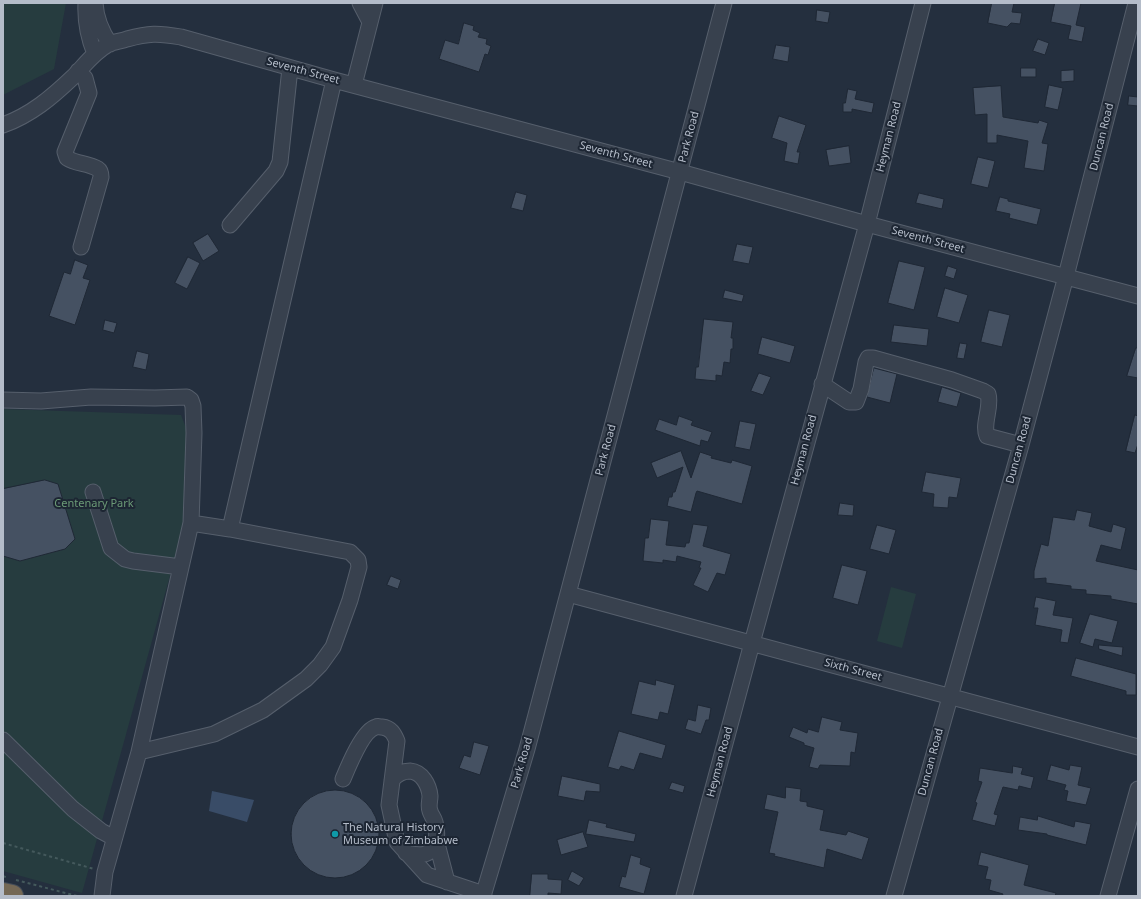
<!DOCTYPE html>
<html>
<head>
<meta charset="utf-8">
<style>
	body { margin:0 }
	#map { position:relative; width:1141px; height:899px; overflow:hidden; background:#242f3e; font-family:"Noto Sans",sans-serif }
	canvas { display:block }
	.frame { position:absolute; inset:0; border:4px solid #b4bcc9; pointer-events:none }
</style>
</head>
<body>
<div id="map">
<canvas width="1141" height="899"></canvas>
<div class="frame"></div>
</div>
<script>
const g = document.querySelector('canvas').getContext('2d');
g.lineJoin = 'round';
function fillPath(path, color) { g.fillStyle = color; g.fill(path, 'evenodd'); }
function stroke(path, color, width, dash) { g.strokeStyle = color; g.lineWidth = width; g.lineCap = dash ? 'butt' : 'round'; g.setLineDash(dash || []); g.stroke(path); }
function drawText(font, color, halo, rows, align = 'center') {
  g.font = font + ' "Noto Sans",sans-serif'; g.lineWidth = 4; g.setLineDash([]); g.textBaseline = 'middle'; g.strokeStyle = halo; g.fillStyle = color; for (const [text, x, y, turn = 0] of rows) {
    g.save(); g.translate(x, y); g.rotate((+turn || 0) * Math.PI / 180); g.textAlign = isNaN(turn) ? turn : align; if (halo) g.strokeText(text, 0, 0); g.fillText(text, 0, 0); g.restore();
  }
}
const green = new Path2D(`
	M3,3h63l-12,66 -51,26z
	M3,409l178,6 10,26 -5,77 -104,375 -79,-22z
	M891,587l25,7 -14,54 -25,-7z`);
const water = new Path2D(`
	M212,791l42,9 -7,22 -38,-11z`);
const building = new Path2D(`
	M992,3h22l-2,9 10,1 -2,11 -9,-1 -4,4 -19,-4z
	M1055,3h26l-5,22 9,2 -3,15 -14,-3 3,-13 -20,-4z
	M817,10l13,2 -2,11 -12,-2z
	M464,23l10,3 -1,4 7,3 -2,4 9,2 -1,5 5,2 -3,9 -3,-1 -6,18 -40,-13 6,-19 13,4z
	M1038,39l11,4 -4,12 -12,-4z
	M776,45l14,2 -2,15 -15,-3z
	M1021,68h15v9h-15z
	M1074,70v11l-13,1v-11z
	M1049,85l14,3 -5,22 -13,-3z
	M1001,86l2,31 35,6 1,-3 9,3 -6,20 6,1 -4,27 -20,-3 4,-27 -31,-6v8h-10v-29l-12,1 -2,-27z
	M848,89l9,2 -2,8 19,4 -2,10 -20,-4v3h-9v-9h2z
	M1129,96l9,1v9l-10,-1z
	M779,116l27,9 -9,27h3l-2,12 -14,-3 3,-18 -15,-5z
	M849,146l2,17 -22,3 -3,-16z
	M978,157l17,4 -7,27 -17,-4z
	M516,192l11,3 -4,16 -12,-3z
	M919,193l25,6 -2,10 -26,-6z
	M1000,197l8,2v2l33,8 -4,16 -28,-7 1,-4 -14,-3z
	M208,234l11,17 -16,10 -10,-18z
	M737,244l16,3 -4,17 -16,-3z
	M188,257l12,6 -13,26 -12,-6z
	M75,260l13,5 -5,13 7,2 -15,45 -26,-9 15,-44 6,2z
	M899,261l26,6 -11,43 -26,-7z
	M948,266l9,3 -3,10 -9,-3z
	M945,288l23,7 -9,28 -22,-6z
	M725,290l19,5 -2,7 -19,-4z
	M989,310l21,5 -8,32 -21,-5z
	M704,319l29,3 -2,16h2v11h-2l-1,14 -6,-1 -2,14 -6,-1v6l-21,-2 1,-12h2z
	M105,320l12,3 -3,10 -11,-3z
	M894,325l35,4 -2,17 -36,-4z
	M762,337l33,9 -5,17 -32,-9z
	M960,343l7,1 -3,15 -7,-1z
	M1136,348h2v30l-11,-2z
	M137,351l12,3 -3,16 -13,-3z
	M874,368l23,6 -7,29 -23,-6z
	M759,373l12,4 -8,18 -12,-4z
	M942,387l19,6 -4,14 -19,-5z
	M1135,415l3,1v28l-3,9 -9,-2z
	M679,416l14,5 -2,4 21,7 -4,10 -7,-2 -1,6 -45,-16 4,-11 17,6z
	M740,421l16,3 -6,26 -15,-3z
	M681,451l10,27 9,-26 12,4 -1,2 20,5 1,-3 20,6 -10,38 -45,-13 -1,2 -5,19 -24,-6 2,-9h3l1,-5h2l8,-25 -26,11 -6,-15z
	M926,472l35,6 -4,20 -8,-1 -1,11 -15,-1 1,-13 -12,-2z
	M45,480l13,4 17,55 -10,10 -45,12 -17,-5v-67z
	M840,503l14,2 -1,11 -15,-1z
	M1077,510l15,3 -3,13 22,6 2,-8 13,4 -5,22 -20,-5 -5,16 42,9v34l-27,-5v-3l-25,-2v-4l-15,-1v-3l-25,-3v-5l-12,1v-8l7,-27 7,2 5,-29 21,3z
	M651,519l18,2 -3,24 19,2 1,-4h3l4,-19 15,2 -5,20 28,8 -6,21 -8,-2 -9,19 -15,-7 8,-17h-2l2,-6 -24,-6 -1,6 -13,-2v3l-20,-2 2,-23h3z
	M877,525l19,5 -7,24 -19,-5z
	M842,565l25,6 -9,34 -25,-7z
	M391,576l10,4 -3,9 -11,-4z
	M1036,597l20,4 -3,14 20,3 -5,25 -8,-1 2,-12 -27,-5 3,-17h-4z
	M1090,614l28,7 -6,22 -17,-4 -2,8 -13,-4z
	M1099,645l24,2 -1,9 -23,-7z
	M1076,658l60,16v21h-10v-4l-55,-15z
	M656,680l19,5 -7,29 -8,-2 -2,8 -27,-6 8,-33 16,4z
	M698,705l13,3 -2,12h-3l-5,14 -16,-5 3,-10 7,2z
	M822,717l20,5 -2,8 18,3 -3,20 -4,-1 -1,14 -30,-1 -2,4 -9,-2 5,-19 -10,-3v-2l-15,-6 4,-10 14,6 1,-4 10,3z
	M619,731l47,14 -4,14 -22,-6 -6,17 -13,-4 -2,4 -11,-3z
	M474,742l15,4 -9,29 -21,-7 5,-13 6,2z
	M1051,765l18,5 1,-5 12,2 -4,18 13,3 -5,17 -20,-4 2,-10 -4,-1 2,-5 -19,-5z
	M1013,766l10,2 -2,6 13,3 -3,12 -12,-3 -1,4 -15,-3 -9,27 4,1 -3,11 -23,-6 5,-17 -2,-1 7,-20 -4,-1 2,-13 32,5z
	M562,776l38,8v8l-14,-1 -2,10 -26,-5z
	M672,782l13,4 -2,7 -14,-4z
	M786,787l15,2 -1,12 7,1v4l17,4 -4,20 26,5 2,-4 21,7 -7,22 -35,-11 -3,19 -50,-12 1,-2 -6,-1 9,-41 -14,-3 3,-15 18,4z
	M291 834a44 44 0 1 1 88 0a44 44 0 1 1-88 0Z
	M1038,816l36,11 1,-6 16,3 -5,21 -39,-10v-1l-29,-4 2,-13 17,3z
	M589,820l18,4 -1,3 30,7 -2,8 -48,-8z
	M583,832l5,15 -27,8 -4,-15z
	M981,852l48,13 -5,20 32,8 -1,3h-53l1,-2 -14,-4 2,-10 -6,-1 3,-12 -10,-2z
	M631,855l10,3 -1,6 11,4 -7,26 -25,-7 3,-11 3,1z
	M572,871l12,7 -5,8 -11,-6z
	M532,874h16v5l14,1 -1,14 -13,-1v3h-18z`);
const path = new Path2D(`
	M3,843l91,26
	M3,876l5,2
	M16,880l61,16`);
const minor = new Path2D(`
	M86,3c-1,19 2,34 9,51
	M95,3c1,16 6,28 15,41
	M360,3l10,19
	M78,71l7,7 4,15 -24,59 2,6c9,6 21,5 31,11 3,2 3,5 3,8l-20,70
	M354,85l21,-82
	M3,125c28,-10 49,-28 70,-48 11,-11 21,-25 36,-33 5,-2 12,-3 18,-5 22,-6 31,-6 54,-2l153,43 346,92 187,52 271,72
	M230,225l46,-54 4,-9 10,-94
	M822,384l27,18h7l5,-13 5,-27 2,-4h5l79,22 31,11 5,3c4,13 -6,30 -1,42l34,9
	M3,400l38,1 50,-4 64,1 32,-1 4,3 2,6 1,27 -3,90 39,6 104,-449
	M93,492l18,56 14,11 8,2 48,6
	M568,594l570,153
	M3,740l70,69 28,22 13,7
	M139,752l75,-18 49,-24 43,-31 14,-14 13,-18 17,-47 9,-33 -1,-7 -8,-8 -120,-23
	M343,779c5,-12 20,-49 33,-52 2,-1 4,0 6,0 9,1 12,7 15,14l-8,64 8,37 30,33 57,19
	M392,780c5,-6 10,-9 18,-9 12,1 19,14 20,25 0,5 -2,10 0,15 1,4 4,7 5,11 3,11 3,28 -10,32 -6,2 -13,0 -19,-1
	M436,840l11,42
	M102,896l3,-24 34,-120 52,-229
	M483,896l44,-147 197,-746
	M684,896l68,-253 115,-419 56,-221
	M894,896l127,-451 45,-169 70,-273
	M1108,896l30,-107`);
const highway = new Path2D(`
	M3,894l9,2`);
const markers = [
	[335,834,4,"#0f9aa8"]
];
const streetNames = [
	["Seventh Street",303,71,15],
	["Park Road",689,137,-75],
	["Heyman Road",889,137,-76],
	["Duncan Road",1102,137,-76],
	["Seventh Street",616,155,15],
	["Seventh Street",928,240,15],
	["Park Road",606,450,-75],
	["Heyman Road",804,450,-75],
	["Duncan Road",1019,450,-75],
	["Sixth Street",853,670,15],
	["Heyman Road",720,762,-75],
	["Duncan Road",931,762,-75],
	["Park Road",522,763,-74]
];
const parkNames = [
	["Centenary Park",94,504]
];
const poiNames = [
	["The Natural History",343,828],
	["Museum of Zimbabwe",343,841]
];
fillPath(green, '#263c3f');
fillPath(water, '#394c67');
fillPath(building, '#455162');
stroke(building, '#1f2835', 1);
stroke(minor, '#565f6c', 17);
stroke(highway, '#434c59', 24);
stroke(path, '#44595c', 2, [3, 3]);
stroke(minor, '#38414e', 15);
stroke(highway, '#746855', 22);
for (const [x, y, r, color] of markers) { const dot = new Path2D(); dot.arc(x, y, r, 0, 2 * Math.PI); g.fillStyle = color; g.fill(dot); stroke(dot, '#1d2633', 1.5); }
drawText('11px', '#b4bcc9', '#1d2633', streetNames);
drawText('11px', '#6b9a76', '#1d2633', parkNames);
drawText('11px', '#b4bcc9', '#1d2633', poiNames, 'left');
</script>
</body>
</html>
